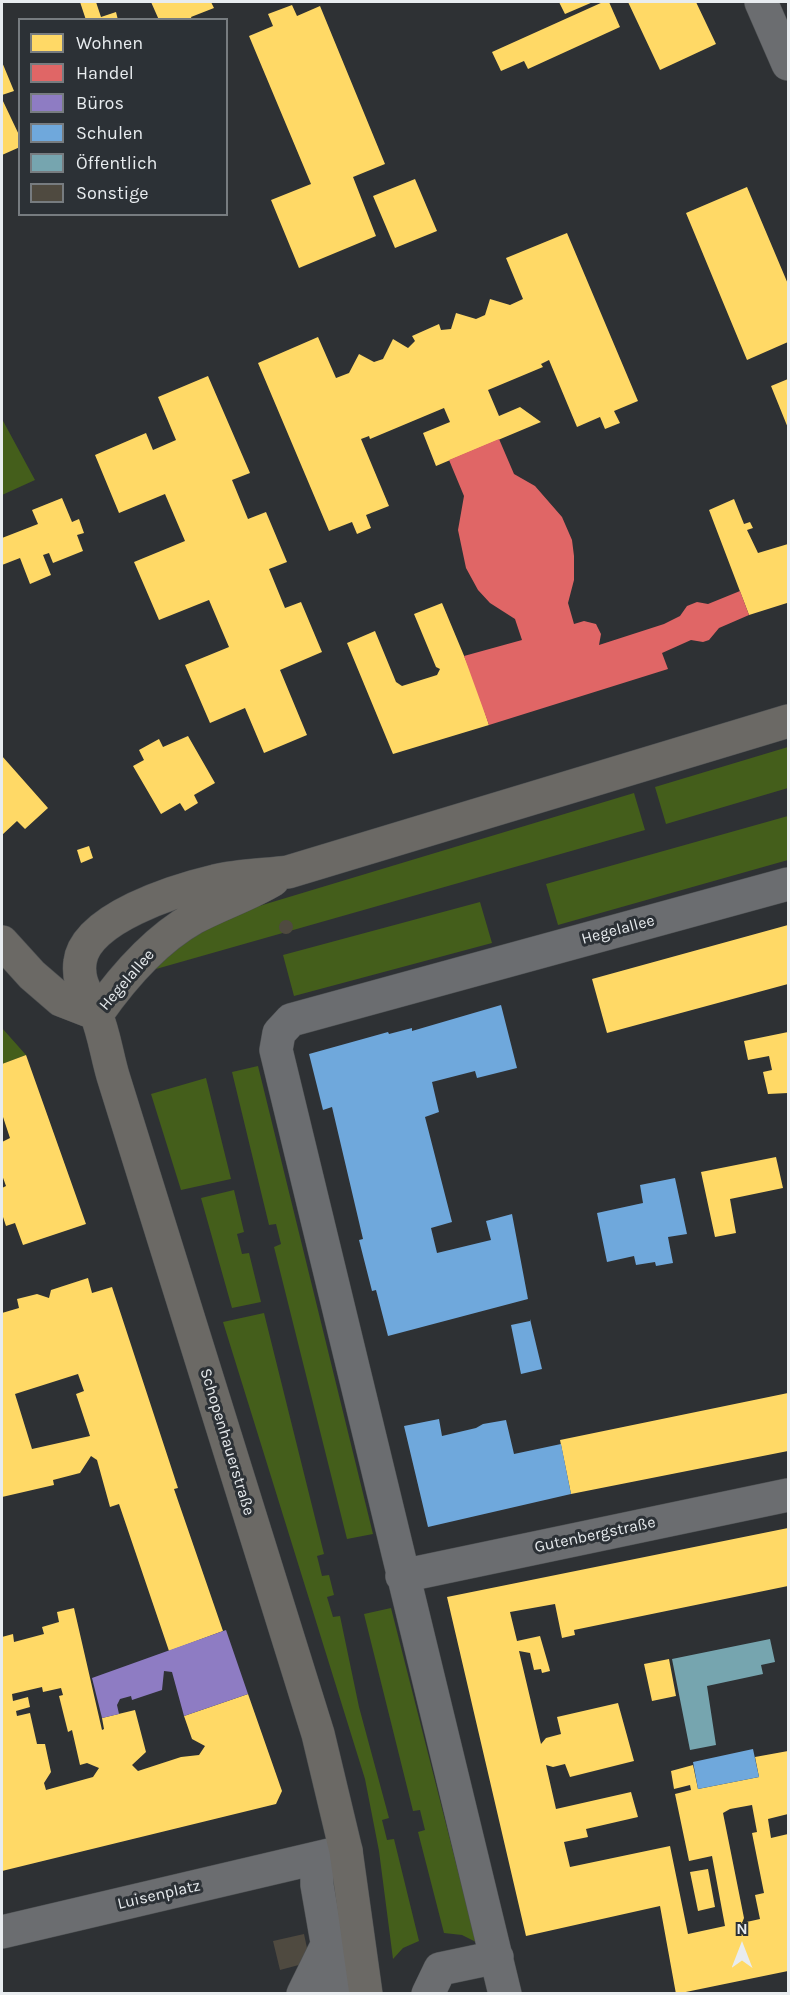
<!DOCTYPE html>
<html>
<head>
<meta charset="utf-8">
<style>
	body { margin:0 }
	#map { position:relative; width:790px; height:1995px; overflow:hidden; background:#2e3134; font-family:Karla,sans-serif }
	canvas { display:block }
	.frame { position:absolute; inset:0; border:3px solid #e8ecef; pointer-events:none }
	.legend { position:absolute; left:18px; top:18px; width:210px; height:198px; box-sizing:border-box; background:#2c3136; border:2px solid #777c80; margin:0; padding:8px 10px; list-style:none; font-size:18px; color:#e8ecef }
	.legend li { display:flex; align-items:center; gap:12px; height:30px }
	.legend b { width:30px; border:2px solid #777c80 }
	.north { position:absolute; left:712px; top:1917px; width:60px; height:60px; -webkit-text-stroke:4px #2c3136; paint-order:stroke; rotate:0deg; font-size:16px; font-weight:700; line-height:24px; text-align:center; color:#e8ecef }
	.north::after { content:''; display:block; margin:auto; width:21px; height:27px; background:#e8ecef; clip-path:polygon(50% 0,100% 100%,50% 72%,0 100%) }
</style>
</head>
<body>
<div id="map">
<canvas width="790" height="1995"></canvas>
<div class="frame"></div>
<ul class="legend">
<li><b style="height:16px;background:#ffd966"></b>Wohnen</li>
<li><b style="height:16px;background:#e06666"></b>Handel</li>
<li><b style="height:16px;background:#8e7cc3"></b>Büros</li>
<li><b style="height:16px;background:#6fa8dc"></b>Schulen</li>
<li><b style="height:16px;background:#76a5af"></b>Öffentlich</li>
<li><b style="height:16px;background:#4f4a40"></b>Sonstige</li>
</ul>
<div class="north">N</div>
</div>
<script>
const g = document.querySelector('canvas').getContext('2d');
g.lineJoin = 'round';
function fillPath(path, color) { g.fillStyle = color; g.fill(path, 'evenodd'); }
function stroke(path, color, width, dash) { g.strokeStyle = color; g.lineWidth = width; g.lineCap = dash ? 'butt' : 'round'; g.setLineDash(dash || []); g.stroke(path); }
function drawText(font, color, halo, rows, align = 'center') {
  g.font = font + ' Karla,sans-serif'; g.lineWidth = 6; g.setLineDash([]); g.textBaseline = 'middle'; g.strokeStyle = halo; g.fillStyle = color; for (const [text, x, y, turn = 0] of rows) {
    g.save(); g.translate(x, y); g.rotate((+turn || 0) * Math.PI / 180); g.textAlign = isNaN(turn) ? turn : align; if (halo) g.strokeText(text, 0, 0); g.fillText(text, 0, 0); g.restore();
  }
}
const green = new Path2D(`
	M2,419l33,61 -33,15z
	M788,747v41l-122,36 -11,-37z
	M634,793l11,37 -496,141 13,-17 64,-38z
	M788,816v44l-230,65 -12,-41z
	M480,902l12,41 -198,53 -11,-41z
	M2,1028l24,27 -24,9z
	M258,1066l115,468 -26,5 -73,-292 7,-3 -5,-20 -7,1 -37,-153z
	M206,1078l25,101 -50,11 -30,-96z
	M234,1190l10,42 -7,2 5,20 7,-1 12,49 -29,6 -31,-110z
	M264,1313l60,241 -7,2 5,20 7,-1 5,20 -7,2 6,20 7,-1 19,91 30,111 -7,2 5,20 7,-1 25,102 -16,7 -10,11 -14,-108 -14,-72 -142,-457z
	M391,1608l85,334 -14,-7 -18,-2 -26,-101 7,-2 -5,-20 -7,1 -49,-197z`);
const homes = new Path2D(`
	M80,2h16l5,15 15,-5 2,8h-32z
	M151,2h60l3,6 -23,9 1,3h-33z
	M559,2h34l-28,12z
	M603,2h6l11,25 -92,42 -4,-8 -23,10 -9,-19z
	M628,2h68l20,42 -56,26z
	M292,5l5,11 23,-10 65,158 -32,13 23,59 -77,32 -28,-68 40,-16 -62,-148 24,-10 -5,-12z
	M2,62l12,29 -12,4z
	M2,99l18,38v10l-18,8z
	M415,179l22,52 -42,17 -22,-52z
	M747,187l41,97v58l-41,18 -61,-147z
	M567,233l71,168 -24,10 6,12 -15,6 -5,-12 -23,10 -28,-67 -8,4 2,3 -55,23 11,26 21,-9 21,15 -105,44 -13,-33 27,-11 -6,-14 -74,31 -1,-3 -8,3 28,67 -23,9 5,13 -14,6 -5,-12 -23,9 -71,-168 60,-26 18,41 13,-5 10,-19 15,8 9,-3 10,-20 15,9 7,-7 -3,-5 27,-12 2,6 10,-1 5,-16 20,6 9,-4 5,-16 20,6 13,-6 -17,-41z
	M208,376l42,97 -18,7 16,39 18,-7 21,50 -18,7 16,39 16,-6 21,50 -42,18 27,65 -43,18 -19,-45 -35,15 -25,-58 44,-18 -20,-47 -50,20 -25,-58 51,-21 -20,-47 -46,19 -24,-58 51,-22 7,17 23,-10 -18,-43z
	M788,379v49l-17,-42z
	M62,498l10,24 7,-3 5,14 -7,2 6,16 -30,12 -4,-10 -6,2 8,20 -21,9 -10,-26 -18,7v-27l36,-14 -6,-14z
	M734,499l10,25 6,-2 3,6 -6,2 11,23 30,-9 -1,59 -38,12 -40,-105z
	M442,603l33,79 14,43 -96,29 -46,-111 28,-12 21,51 6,4 35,-11 3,-6 -4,-2 -22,-53z
	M188,736l27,47 -21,12 4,8 -13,8 -5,-8 -19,11 -28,-48 11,-6 -5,-10 20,-11 4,8z
	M2,756l46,52 -23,21 -8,-8 -15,14z
	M89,846l4,12 -12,5 -4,-13z
	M788,925v59l-181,49 -15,-54z
	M788,1032v61l-20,1 -5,-22 9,-2 -3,-14 -21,4 -4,-19z
	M26,1055l60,169 -63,21 -8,-22 -9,3 -4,-12v-26l4,-2 -4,-11v-33l8,-4 -8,-24v-50z
	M776,1157l7,31 -53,11 6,34 -21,4 -14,-65z
	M88,1278l4,15 20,-6 66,201 -4,1 49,142 -54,20 -50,-147 -9,3 -13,-47 -6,-4 -11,17 -27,7 1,5 -52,12v-184l17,-5 -2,-9 20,-5 12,4 2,-8zM78,1374l6,17 -8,3 14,42 -58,13 -17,-55z
	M788,1393v58l-217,43 -11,-54z
	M788,1528v58l-214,44 1,5 -13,3 -7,-34 -45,8 7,29 23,-5 9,31 1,4 -8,2 -1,-4 -7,1 -4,-17 -11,-2 22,93 5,-6 15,-4 -4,-17 61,-14 16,58 -64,16 -5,-13 -12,3 -7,-2 10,44 75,-17 7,25 -52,12 2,8 -24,5 6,25 100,-21 18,88 37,-8 -13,-70 -23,5 -14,-67 16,-4 -1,-5 -16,4 -3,-18 22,-6 5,24 61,-12 -4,-20 33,-6v63l-20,5 3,19 17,-4v137l-112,23 -16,-88 -134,30 -79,-339zM752,1805l5,27 -5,1 12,60 -9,2 5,24 -18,4 2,-5 -21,-105 7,-4z
	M74,1608l28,122 2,-1 -2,-11 33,-8 11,42 -14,13 6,6 43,-14 18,-2 6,-9 -13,-7 -8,-23 64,-22 34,97 -6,13 -274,67v-234l11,-3 1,8 30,-8 -2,-7 17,-5 -2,-10zM42,1687l1,5 18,-4 2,7 -4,1 9,36 4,-2 8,35 7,-2 12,5 -6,9 -47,13 -2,-7 7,-11 -6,-28h-8l-7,-31 -13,3 -1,-5 14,-4 -2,-10 -15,4 -1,-7z
	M669,1659l7,37 -24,5 -8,-37z
	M708,1869l7,38 -17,4 -8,-39z`);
const shops = new Path2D(`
	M499,439l15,35 21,12 27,31 10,23 2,16v24l-6,23 6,21 10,-3 12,3 5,10 -2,11 65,-21 16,-8 7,-10 10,-4 11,2 32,-13 9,24 -30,13 -10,12 -6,2 -12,-2 -29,13 6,16 -179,56 -25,-69 58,-16 -7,-21 -25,-16 -12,-13 -12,-22 -8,-38 6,-34 -15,-36z`);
const offices = new Path2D(`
	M226,1630l22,64 -64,22 -12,-44 -8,-1 -2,19 -30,10 -1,-4 -11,3 -3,6 2,9 -17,4 -10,-40z`);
const schools = new Path2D(`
	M501,1005l16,63 -40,10 -2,-7 -43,11 7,30 -14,5 27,105 -21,6 6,25 54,-13 -5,-19 26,-7 16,85 -140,37 -12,-46 -4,1 -13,-51 4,-1 -31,-132 -9,3 -14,-56 79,-22 1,2 23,-6v3z
	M675,1178l12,56 -19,3 5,26 -17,3 -1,-4 -19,3 -2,-9 -27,6 -10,-49 46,-10 -3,-18z
	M530,1319l12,50 -21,5 -10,-49 19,-4z
	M439,1419l3,17 34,-8 7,-4 23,-4 8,34 47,-10 10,50 -143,33 -24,-101z
	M753,1749l6,28 -61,12 -5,-27z`);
const public = new Path2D(`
	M770,1639l5,23 -14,3 2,9 -56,12 9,59 -26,5 -18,-91z`);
const building = new Path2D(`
	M279 927a7 7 0 1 1 14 0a7 7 0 1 1-14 0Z
	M304,1934l6,28 -30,8 -7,-29z`);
const minor = new Path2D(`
	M761,2l27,62
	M402,1576l386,-81
	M317,1858v27l19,109
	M2,1932l344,-81
	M303,1994l24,-49
	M428,1994l12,-25 57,-12
	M505,1994l-229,-944 3,-17 12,-13 497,-136`);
const major = new Path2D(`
	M2,942l30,33 29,25 36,14
	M97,1014c26,-37 58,-74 97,-96 26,-14 54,-23 79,-38
	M366,1994l-20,-143 -28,-117 -205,-658c-6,-20 -9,-43 -17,-62 -7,-19 -19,-30 -16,-52 5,-44 97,-72 135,-81 23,-6 49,-6 73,-9l500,-151`);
const streetNames = [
	["Hegelallee",618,930,-15],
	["Hegelallee",127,980,-49],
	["Schopenhauerstraße",227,1442,73],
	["Gutenbergstraße",595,1535,-12],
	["Luisenplatz",159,1895,-13]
];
fillPath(green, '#445e1b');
fillPath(homes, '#ffd966');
fillPath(shops, '#e06666');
fillPath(offices, '#8e7cc3');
fillPath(schools, '#6fa8dc');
fillPath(public, '#76a5af');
fillPath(building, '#4f4a40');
stroke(minor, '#4d5052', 34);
stroke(major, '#4d5052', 34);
stroke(minor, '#6b6d70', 33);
stroke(major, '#6b6965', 33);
drawText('16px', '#e8ecef', '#2c3136', streetNames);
</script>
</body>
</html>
